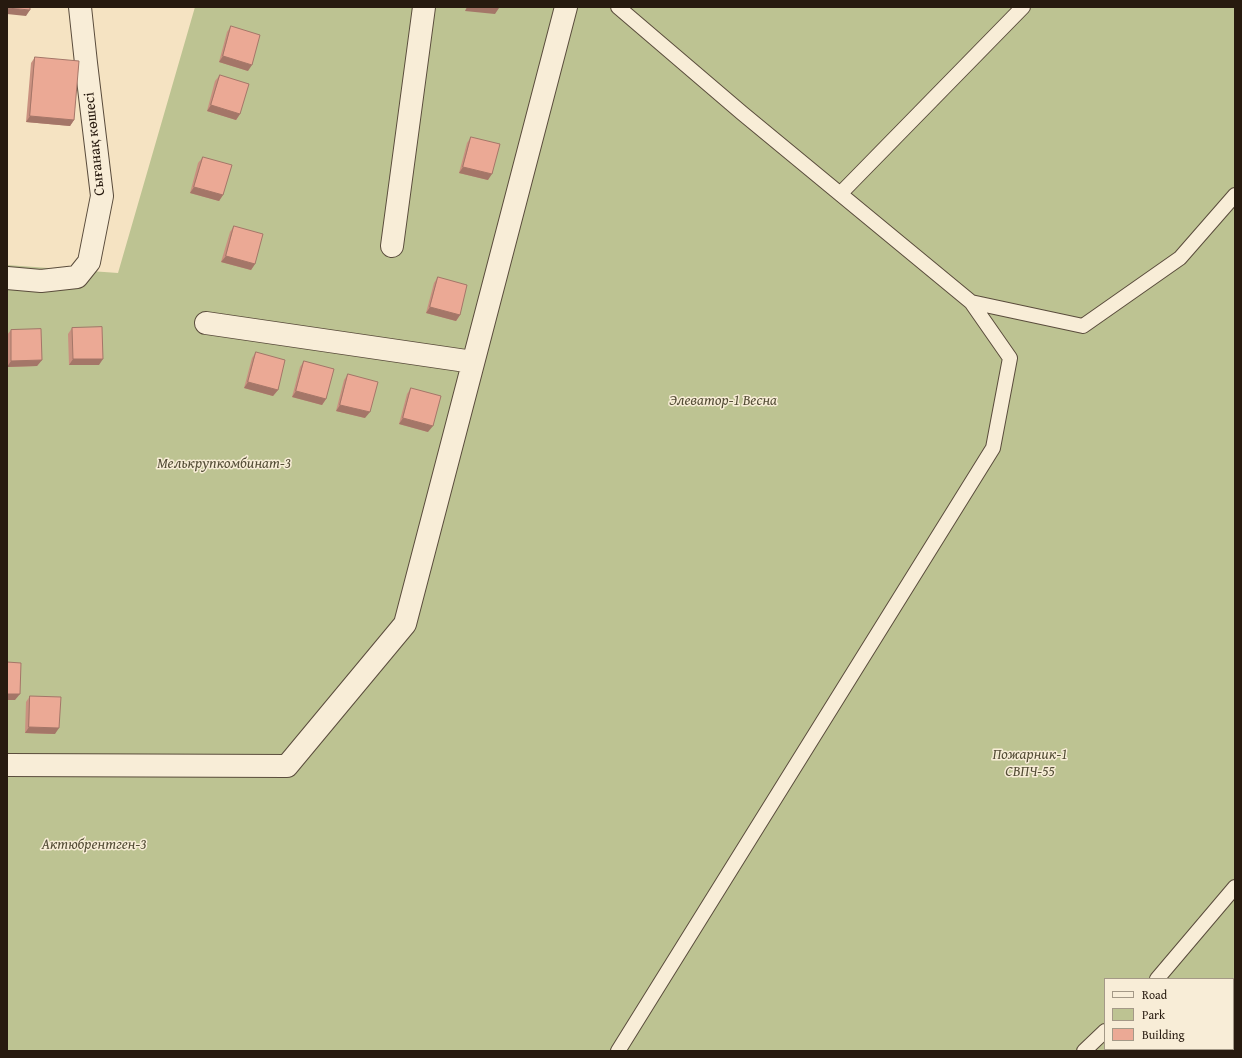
<!DOCTYPE html>
<html>
<head>
<meta charset="utf-8">
<style>
	body { margin:0 }
	#map { position:relative; width:1242px; height:1058px; overflow:hidden; background:#f5e3c2; font-family:"Gentium Book Plus",serif }
	canvas { display:block }
	.frame { position:absolute; inset:0; border:8px solid #271a0f; pointer-events:none }
	.legend { position:absolute; left:1104px; top:978px; width:130px; height:72px; box-sizing:border-box; background:#f8edd7; border:1px solid #a49987; margin:0; padding:5px 7px; list-style:none; font-size:12px; color:#271a0f }
	.legend li { display:flex; align-items:center; gap:8px; height:20px }
	.legend b { width:20px; border:1px solid #a49987 }
</style>
</head>
<body>
<div id="map">
<canvas width="1242" height="1058"></canvas>
<div class="frame"></div>
<ul class="legend">
<li><b style="height:5px;background:#f8edd7"></b>Road</li>
<li><b style="height:11px;background:#bdc392"></b>Park</li>
<li><b style="height:11px;background:#eba995"></b>Building</li>
</ul>
</div>
<script>
const g = document.querySelector('canvas').getContext('2d');
g.lineJoin = 'round';
function fillPath(path, color) { g.fillStyle = color; g.fill(path, 'evenodd'); }
function stroke(path, color, width, dash) { g.strokeStyle = color; g.lineWidth = width; g.lineCap = dash ? 'butt' : 'round'; g.setLineDash(dash || []); g.stroke(path); }
function drawText(font, color, halo, rows, align = 'center') {
  g.font = font + ' "Gentium Book Plus",serif'; g.lineWidth = 3; g.setLineDash([]); g.textBaseline = 'middle'; g.strokeStyle = halo; g.fillStyle = color; for (const [text, x, y, turn = 0] of rows) {
    g.save(); g.translate(x, y); g.rotate((+turn || 0) * Math.PI / 180); g.textAlign = isNaN(turn) ? turn : align; if (halo) g.strokeText(text, 0, 0); g.fillText(text, 0, 0); g.restore();
  }
}
const green = new Path2D(`
	M195,7h1040v1044h-1228v-786l111,8zM1105,979h128v70h-128z`);
const service = new Path2D(`
	M840,194l183,-187
	M971,302l112,24 97,-68 55,-63
	M1157,979l78,-92
	M618,1051l375,-603 17,-90 -39,-56 -229,-189 -124,-106
	M1084,1051l21,-20`);
const minor = new Path2D(`
	M392,246l32,-239
	M7,278l34,3 36,-4 12,-15 13,-66 -16,-133 -6,-56
	M206,323l267,39
	M7,765l280,1 118,-142 161,-617`);
const wall = new Path2D(`
	M231,26l17,45 -29,-9 8,-30z
	M35,57l39,63 -4,6 -44,-4 5,-59z
	M220,75l20,39 -4,6 -29,-9 8,-30z
	M471,137l17,43 -29,-7 8,-30z
	M203,157l20,38 -4,6 -29,-8 8,-30z
	M234,226l21,38 -4,6 -30,-8 9,-30z
	M438,277l22,38 -4,6 -30,-8 8,-30z
	M72,328l27,37h-30l-1,-31z
	M11,330l31,30 -5,6 -30,1v-32z
	M256,352l22,38 -5,6 -29,-8 8,-30z
	M304,361l22,38 -4,6 -30,-8 8,-30z
	M348,374l17,44 -29,-7 8,-31z
	M411,388l17,44 -29,-8 8,-30z
	M30,696l25,38 -30,-1 1,-31z`);
const shadedWall = new Path2D(`
	M467,7h24l8,1 -4,6 -30,-3z
	M7,8l23,2 -4,6 -19,-2z
	M223,56l29,9 -4,6 -29,-9z
	M211,105l29,9 -4,6 -29,-9z
	M30,116l44,4 -4,6 -44,-4z
	M463,167l29,7 -4,6 -29,-7z
	M194,187l29,8 -4,6 -29,-8z
	M226,256l29,8 -4,6 -30,-8z
	M430,307l30,8 -4,6 -30,-8z
	M73,359h30l-4,6h-30z
	M42,360l-5,6 -30,1 4,-6z
	M248,382l30,8 -5,6 -29,-8z
	M296,391l30,8 -4,6 -30,-8z
	M340,405l30,7 -5,6 -29,-7z
	M403,418l30,8 -5,6 -29,-8z
	M7,694h13l-5,6h-8z
	M29,727l30,1 -4,6 -30,-1z`);
const building = new Path2D(`
	M7,7h23v3l-23,-2z
	M231,26l29,9 -8,30 -29,-9z
	M35,57l44,4 -5,59 -44,-4z
	M220,75l29,9 -9,30 -29,-9z
	M471,137l29,7 -8,30 -29,-7z
	M203,157l29,8 -9,30 -29,-8z
	M234,226l29,8 -8,30 -29,-8z
	M438,277l29,8 -7,30 -30,-8z
	M102,327l1,32h-30l-1,-31z
	M41,329l1,31 -31,1v-31z
	M256,352l29,8 -7,30 -30,-8z
	M304,361l30,8 -8,30 -30,-8z
	M348,374l30,8 -8,30 -30,-7z
	M411,388l30,8 -8,30 -30,-8z
	M7,662l14,1 -1,31h-13z
	M30,696l31,1 -2,31 -30,-1z`);
const streetNames = [
	["Сығанақ көшесі",95,144,-96]
];
const parkNames = [
	["Элеватор-1 Весна",723,401],
	["Мелькрупкомбинат-3",224,464],
	["Пожарник-1",1030,755],
	["СВПЧ-55",1030,772],
	["Актюбрентген-3",94,845]
];
fillPath(green, '#bdc392');
stroke(service, '#5a4c3c', 16);
stroke(minor, '#5a4c3c', 24);
stroke(service, '#f8edd7', 14);
stroke(minor, '#f8edd7', 22);
fillPath(wall, '#ca9180');
fillPath(shadedWall, '#a47668');
fillPath(building, '#eba995');
stroke(building, '#a47668', 1);
drawText('15px', '#271a0f', '#f8edd7', streetNames);
drawText('italic 15px', '#544d36', '#f8edd7', parkNames);
</script>
</body>
</html>
